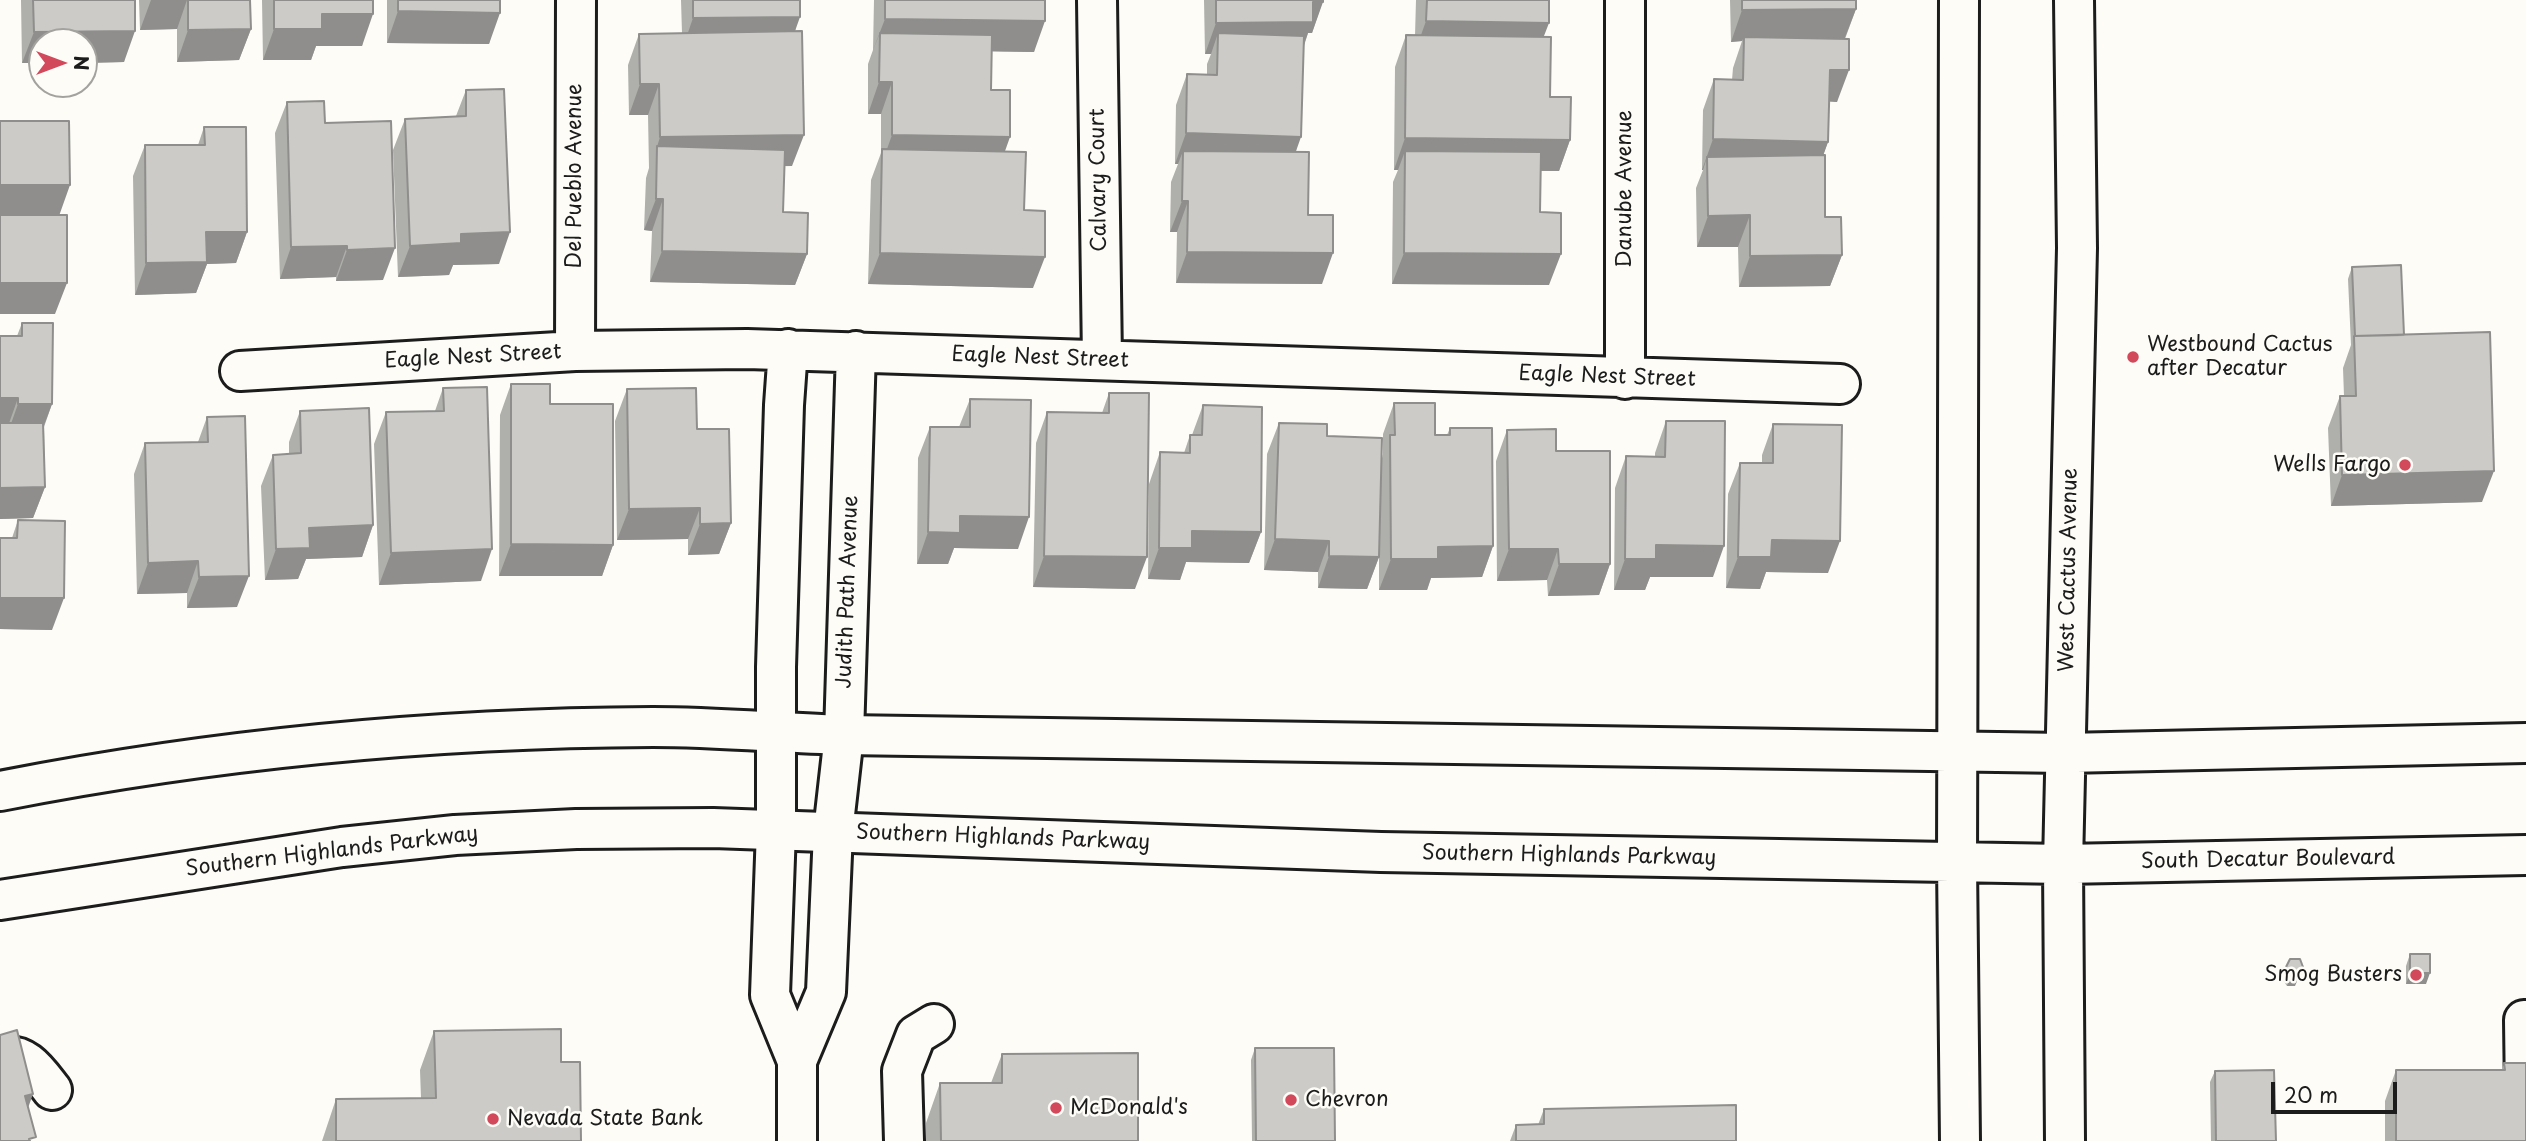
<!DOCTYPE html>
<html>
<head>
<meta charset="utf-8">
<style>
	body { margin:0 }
	#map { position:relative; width:2526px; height:1141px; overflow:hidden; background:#fdfcf7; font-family:"Playpen Sans",sans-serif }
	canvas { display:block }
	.north { position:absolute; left:28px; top:28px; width:70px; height:70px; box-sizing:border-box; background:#fdfcf7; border:2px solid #a3a29f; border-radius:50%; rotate:90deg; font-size:19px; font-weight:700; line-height:28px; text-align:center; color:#1c1c1c }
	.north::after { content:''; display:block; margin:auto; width:24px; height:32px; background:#d1495b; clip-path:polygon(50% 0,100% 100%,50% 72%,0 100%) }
	.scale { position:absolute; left:2271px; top:1082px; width:126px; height:32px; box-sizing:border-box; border:4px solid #1c1c1c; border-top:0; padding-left:9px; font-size:21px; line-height:24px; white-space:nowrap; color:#1c1c1c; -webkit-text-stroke:5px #fdfcf7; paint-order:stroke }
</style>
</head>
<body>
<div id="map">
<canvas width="2526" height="1141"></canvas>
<div class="north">N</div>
<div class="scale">20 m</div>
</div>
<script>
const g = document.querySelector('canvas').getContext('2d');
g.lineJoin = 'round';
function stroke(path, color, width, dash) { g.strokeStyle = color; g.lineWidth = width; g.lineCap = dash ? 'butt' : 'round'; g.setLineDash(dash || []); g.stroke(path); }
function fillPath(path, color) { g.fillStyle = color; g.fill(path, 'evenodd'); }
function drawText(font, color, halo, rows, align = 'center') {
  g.font = font + ' "Playpen Sans",sans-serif'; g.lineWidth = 5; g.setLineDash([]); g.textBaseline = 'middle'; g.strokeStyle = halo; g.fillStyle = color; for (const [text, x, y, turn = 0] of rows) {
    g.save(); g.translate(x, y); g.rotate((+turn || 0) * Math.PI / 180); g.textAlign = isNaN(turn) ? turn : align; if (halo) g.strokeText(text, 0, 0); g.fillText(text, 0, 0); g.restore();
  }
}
const minor = new Path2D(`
	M1097,0l5,360
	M1625,0v379
	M788,349l-4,56 -8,262v163l-6,165 27,66v80
	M575,351l1,-351
	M240,371l335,-20 172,-2 1093,35
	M2524,1020l1,75
	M0,1057c25,-6 38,15 52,33
	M797,1061l29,-69 7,-160 11,-97 12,-384
	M904,1141l-2,-70 14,-36 18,-11`);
const major = new Path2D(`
	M1959,0l-2,863 3,278
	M0,791c214,-42 435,-63 653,-64 63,0 127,6 191,8l1221,18 461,-10
	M0,900l342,-53 113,-12 121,-6 137,-1 668,24 682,12 463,-9
	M2065,1141l-2,-277 14,-616 -3,-248`);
const wall = new Path2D(`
	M21,0h114l-11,62 -40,1v-21l-62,21z
	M139,0h111l1,29 -12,31 -62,2v-33l-37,1z
	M262,0h111l-11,46h-46l-5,14h-48z
	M387,0h113l-11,44 -102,-1z
	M681,0h119l-5,32 -3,134h-8l-1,46 24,42 -12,31 -145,-3 2,-51 -8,-1 2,-52 3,-10 -1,-53h-19l-1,-50 11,-31 43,-1z
	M874,0h171l-11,52 -42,-1 -1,39 14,61 19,59 9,78 -165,-4 3,-104 10,-27v-39h-13v-50l5,-14z
	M1204,0h119l-11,33h-4l-4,13 -8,106 26,132 -146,-1 1,-51h-7l1,-50 7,-18h-3l1,-59 11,-31h20v-10l4,-10h-6z
	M1416,0h133l-6,37 7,60 20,43 -11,31h-18l-1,41 9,73 -157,-1 1,-102 5,-12h-4l1,-103 11,-32 9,1z
	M1730,0h126v9l-11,30 -8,63 -8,-1 -1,41 -5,13 2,62 17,38 -12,31 -91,1 -1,-40h-41l-1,-59 7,-18h-1l1,-60 11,-31 18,1 1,-12 9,-27 -11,1z
	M466,90l33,174 -46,1 -4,10 -51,2 -5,-127 12,-31 51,-3z
	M287,102l38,21 58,157 -47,1v-4l-56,2 -5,-146z
	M204,127l43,105 -11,31 -29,1 -11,29 -61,2 -2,-119 12,-31h53z
	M2352,267l52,68 78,167 -151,4 -3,-78 12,-32h4l-1,-28 8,-23 -3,-66z
	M22,323l30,81 -8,23 1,60 -12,31 -33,1v-183h17z
	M511,384l39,20 63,141 -11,31h-103l1,-161z
	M443,388l38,193 -102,4 -5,-141 12,-32 49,-1z
	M627,389l70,40 34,94 -12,31 -31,1v-16l-71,1 -2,-119z
	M1109,393l26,196 -102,-2 3,-144 11,-31 55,1z
	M970,399l48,150 -64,-1 -6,16h-31l1,-106 12,-31h29z
	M1394,403l41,32h12l3,-7 43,118 -11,31 -51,1 -4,12h-48v-44v11l-12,32 -49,-1v-16l-54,-2 3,-116 12,-31 48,13 55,22 1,-4v-20z
	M1203,405l58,127 -12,31 -63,-1 -6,18 -32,-1 1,-95 11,-32 24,1 6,-18h2z
	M300,411l73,114 -11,32 -56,2 -8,20 -33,1 -4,-94 12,-31 16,-1v-12z
	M207,417l30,190 -50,1v-15l-50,1 -3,-120 11,-31 53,-1z
	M1666,421l47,156h-63l-5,13h-31l1,-102 11,-32 29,1v-4z
	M1773,424l55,149 -62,-1 -6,17 -34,-1 2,-94 12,-31h22v-8z
	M1507,430l49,21 54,113 -11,31 -51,1 -1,-16 -50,1 -1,-120z
	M18,520l34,110 -52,-1v-91h12z
	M2410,954l16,30h-20v-18z
	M2290,959l5,27h-8l-5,-7z
	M434,1031l127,31 20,79h-259l14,-42 85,-1 -1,-28z
	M1255,1048l80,93h-83l-1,-81z
	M1002,1054l136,87h-212v-18l14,-40h51z
	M2504,1063l22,78h-141v-40l11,-31h106z
	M2215,1071l61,70h-65l-1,-59z
	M1544,1109l192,32h-226l6,-16h22z`);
const shadedWall = new Path2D(`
	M151,0h36l-10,29 -37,1z
	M1313,2h10l-11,31h-4l-7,20 -83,-20 -7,21h-6l11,-31z
	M1856,9l-12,31 -100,-3 -2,4 -11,1 11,-32z
	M398,11l102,2 -11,31 -102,-1z
	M322,14h51l-11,32h-46l-5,14h-48l11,-31z
	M800,17l-11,31 -107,2 11,-32z
	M885,19l160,2 -11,31 -155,-2 1,-17 -7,17z
	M1426,21l123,2 -12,31 -122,-2z
	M251,29l-12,31 -62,2 11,-32z
	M135,31l-11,31 -40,1v-21h-42v21h-20l12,-31z
	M1830,70h19l-12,32 -18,-1z
	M879,82h13l-11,32h-13z
	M640,84h19l-11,31h-19z
	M1186,133l115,4 -11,31 -107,-17 -5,13h-3z
	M804,135l-12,31 -136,2 1,-21 3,-10z
	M892,135l118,2 -11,31 -117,-5z
	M1405,138l165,2 -11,31 -155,-1 1,-19 -7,19h-4z
	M1713,139l115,3 -11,31 -110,-16 -4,13h-1z
	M0,185h70l-11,31h-59z
	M656,199h7l-11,32 -8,-1z
	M1182,201h6l-11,31h-7z
	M1750,215l-12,32h-41l11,-31z
	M206,232h41l-11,31 -29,1 -11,29 -61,2 11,-32z
	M510,232l-11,32 -46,1 -4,10 -51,2 12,-31 51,-12z
	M347,246l-11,31 -56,2 11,-32z
	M395,248l-12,32 -47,1 11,-31z
	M662,251l145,3 -12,31 -145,-3z
	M1187,252l146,1 -11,31 -146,-1z
	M880,253l165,4 -12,31 -165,-4z
	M1404,253l157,1 -12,31 -157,-1z
	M1842,255l-12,31 -91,1 11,-31z
	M0,283h67l-12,31h-55z
	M0,398h18l-11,31h-7z
	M18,404h34l-12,32 -33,-1z
	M2494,471l-12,31 -151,4 11,-31z
	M45,487l-12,31 -33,1v-31z
	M700,508l-12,31 -71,1 12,-31z
	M960,516l69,1 -11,32 -64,-1 -6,16h-31l11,-32z
	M731,523l-12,31 -31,1 12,-31z
	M373,525l-11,32 -56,2 -8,20 -33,1 11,-31 33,-21z
	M1192,531l69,1 -12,31 -63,-1 -6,18 -32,-1 11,-31z
	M1275,539l54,2 -11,31 -54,-2z
	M1772,540l68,1 -12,32 -62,-1 -6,17 -34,-1 12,-31z
	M511,544l102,1 -11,31h-103z
	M1656,545l68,1 -11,31h-63l-5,13h-31l11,-31z
	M1493,546l-11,31 -51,1 -4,12h-48l12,-31 47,-12z
	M492,549l-11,32 -102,4 12,-32z
	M1509,549h49l-11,31 -50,1z
	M1044,556l103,1 -12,32 -102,-2z
	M1329,556l50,1 -12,32 -49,-1z
	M198,561l-11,32 -50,1 11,-31z
	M1559,564h51l-11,31 -51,1z
	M249,576l-12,31 -50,1 12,-31z
	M0,598h64l-12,32 -52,-1z
	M2303,967l-8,19h-8l4,-11z
	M2410,973h20l-4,11h-20z
	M33,1094l-14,39 6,-37z`);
const building = new Path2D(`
	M33,0h102v31l-101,1z
	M188,0h62l1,29 -63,1z
	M274,0h99v14h-51v15h-48z
	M398,0h102v13l-102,-2z
	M693,0h107v17l-107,1z
	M885,0h160v21l-160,-2z
	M1216,0h107v2h-10v20l-97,1z
	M1427,0h122v23l-123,-2z
	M1742,0h114v9l-114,1z
	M802,31l2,104 -144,2 -1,-53h-19l-1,-50z
	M880,33l112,2 -1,55h19v47l-118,-2v-53h-13z
	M1218,33l86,3 -3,101 -115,-4 1,-59 30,1z
	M1406,35l145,2 -1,60h21l-1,43 -165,-2z
	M1744,37l105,2v31h-19l-2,72 -115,-3 1,-60 29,1z
	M504,89l6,143 -49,2v9l-51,3 -5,-127 61,-3v-26z
	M324,101l1,22 66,-2 4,127 -48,2v-4l-56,1 -4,-145z
	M0,121h69l1,64h-70z
	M204,127h42l1,105h-41l1,30 -61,1 -1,-118h60z
	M657,146l128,4 -2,62 25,1 -1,41 -145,-3 1,-52h-7z
	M882,149l144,3 -2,58 21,1v46l-165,-4z
	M1183,151l126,1 -1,63h25v38l-146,-1 1,-51h-6z
	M1405,151l136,1 -1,60 21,1v41l-157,-1z
	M1825,155v62h16l1,38 -92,1v-41l-42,1 -1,-59z
	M0,215h67v68h-67z
	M2401,265l3,70 -49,1 -3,-69z
	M22,323h31l-1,81h-34v-6h-18v-62h22z
	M2490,332l4,139 -152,4 -2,-79h16l-2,-60z
	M511,384h39v20h63v141l-102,-1z
	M487,387l5,162 -101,4 -5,-141 58,-1 -1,-23z
	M696,388l1,41h32l2,94 -31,1v-16l-71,1 -2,-120z
	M1109,393h40l-2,164 -103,-1 3,-144 62,1z
	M970,399l61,1 -2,117 -69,-1v17l-32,-1 2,-105h40z
	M1394,403h41v32h15v-7h42l1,118 -55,1v12h-47l-1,-124h5z
	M1203,405l59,2 -1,125 -69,-1v17h-33l1,-96 30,1v-18h12z
	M369,408l4,117 -64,3 1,20 -34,1 -3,-94 28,-2 -1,-42z
	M245,416l4,160 -50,1 -1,-16 -50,2 -3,-120 63,-1 -1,-25z
	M1666,421h59l-1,125 -68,-1v14h-31l1,-103 39,1z
	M0,423h43l2,64 -45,1z
	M1279,423l48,1v12l55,2 -3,119 -50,-1v-15l-54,-2z
	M1773,424l69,1 -2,116 -68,-1 -1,17h-33l2,-94h33z
	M1556,429v22h54v113h-51l-1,-15h-49l-2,-119z
	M18,520l47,1 -1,77h-64v-60h17z
	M2410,954h20v19h-20z
	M2290,959h10l3,8 -3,8h-9l-5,-8z
	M561,1029v33h19l1,79h-245v-42l100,-1 -2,-67z
	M17,1030l16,64 -8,2 11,41 -7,2 1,2h-30v-106z
	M1255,1048h79l1,93h-79z
	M1138,1053v88h-197l-1,-58h62v-29z
	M2504,1063h22v78h-130v-71h109z
	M2274,1070l2,71h-60l-1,-70z
	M1736,1105v36h-220v-16l28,-1v-15z`);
const markers = [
	[2133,357,7,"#d1495b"],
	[2405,465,7,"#d1495b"],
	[2416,975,7,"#d1495b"],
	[1291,1100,7,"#d1495b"],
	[1056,1108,7,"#d1495b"],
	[493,1119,7,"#d1495b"]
];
const streetNames = [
	["Del Pueblo Avenue",575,176,-90],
	["Calvary Court",1099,180,-91],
	["Danube Avenue",1625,189,-90],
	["Eagle Nest Street",473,357,-3],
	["Eagle Nest Street",1040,358,2],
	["Eagle Nest Street",1607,377,2],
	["West Cactus Avenue",2069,570,-89],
	["Judith Path Avenue",848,592,-88],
	["Southern Highlands Parkway",1003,838,2],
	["Southern Highlands Parkway",332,852,-7],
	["Southern Highlands Parkway",1569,856,1],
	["South Decatur Boulevard",2268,860,-1]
];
const poiNames = [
	["Westbound Cactus",2147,345],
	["after Decatur",2147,369],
	["Wells Fargo",2391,465,"right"],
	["Smog Busters",2402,975,"right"],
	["Chevron",1305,1100],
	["McDonald's",1070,1108],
	["Nevada State Bank",507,1119]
];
stroke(minor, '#1c1c1c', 44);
stroke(major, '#1c1c1c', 44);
stroke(minor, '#fdfcf7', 38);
stroke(major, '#fdfcf7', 38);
fillPath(wall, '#afafac');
fillPath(shadedWall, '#8f8e8c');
fillPath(building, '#cccbc8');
stroke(building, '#8f8e8c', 2);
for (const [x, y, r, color] of markers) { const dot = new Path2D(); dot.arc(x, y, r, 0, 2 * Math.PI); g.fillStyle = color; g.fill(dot); stroke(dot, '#fdfcf7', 2.5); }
drawText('21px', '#1c1c1c', '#fdfcf7', streetNames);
drawText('21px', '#1c1c1c', '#fdfcf7', poiNames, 'left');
</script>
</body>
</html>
